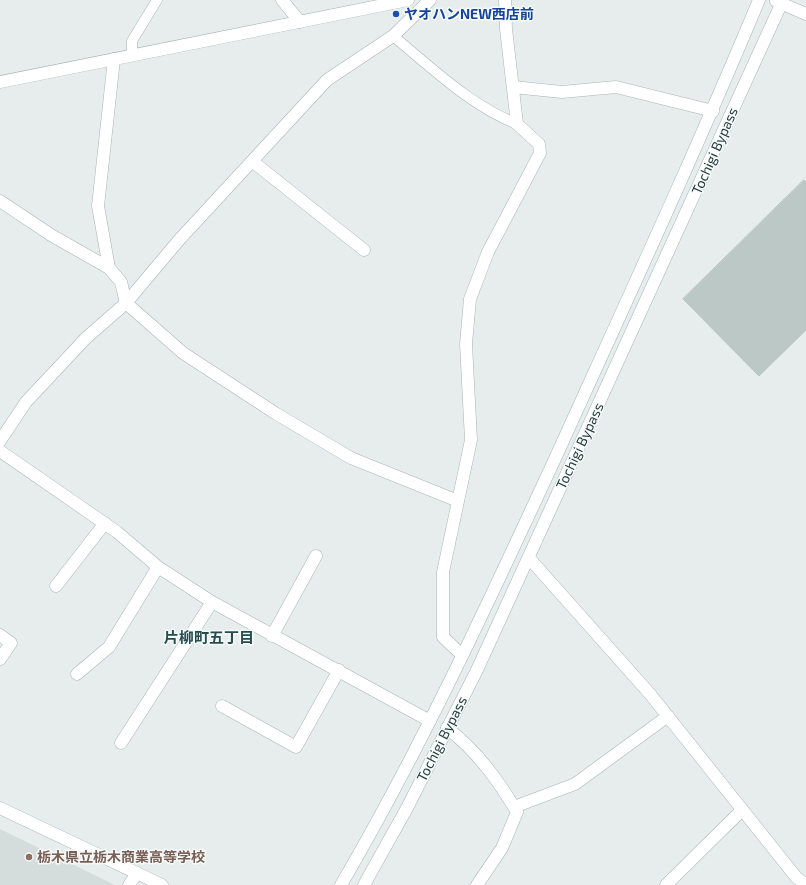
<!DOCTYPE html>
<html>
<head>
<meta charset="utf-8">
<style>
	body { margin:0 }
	canvas { display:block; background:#e6edec }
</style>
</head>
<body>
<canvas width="806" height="885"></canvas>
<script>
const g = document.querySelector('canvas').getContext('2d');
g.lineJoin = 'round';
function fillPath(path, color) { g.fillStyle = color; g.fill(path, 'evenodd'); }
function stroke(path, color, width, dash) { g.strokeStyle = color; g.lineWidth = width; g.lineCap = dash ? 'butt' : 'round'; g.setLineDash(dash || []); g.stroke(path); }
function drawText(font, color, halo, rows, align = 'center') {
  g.font = font + ' "Exo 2","Noto Sans JP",sans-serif'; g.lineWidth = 3; g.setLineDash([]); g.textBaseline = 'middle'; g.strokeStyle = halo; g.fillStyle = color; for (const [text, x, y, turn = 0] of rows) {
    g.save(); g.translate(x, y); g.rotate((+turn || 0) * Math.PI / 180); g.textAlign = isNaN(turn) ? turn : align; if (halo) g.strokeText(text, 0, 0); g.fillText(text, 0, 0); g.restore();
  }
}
const built = new Path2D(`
	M0,829l115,56h-115z`);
const building = new Path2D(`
	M804,180l2,2v148l-47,46 -76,-77z`);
const lane = new Path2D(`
	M393,36c39,32 78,70 124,88
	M132,56v-15l25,-41`);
const street = new Path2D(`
	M282,0l18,22
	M114,59l-16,147 11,62 12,14 5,21 57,50 92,60 76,45 107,43
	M513,87l49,5 54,-5 97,24
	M252,161l112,89
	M0,201l51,34 58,33
	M0,441l26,-39 60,-64 40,-35 53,-63 148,-160 66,-44 37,-36
	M0,451l117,81 41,35 54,35 218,119
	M529,558l121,136 146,183 10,8
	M56,586l49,-63
	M0,635l11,8 -11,16
	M272,636l44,-80
	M462,655l-19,-18v-65l28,-132 -5,-96 4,-45 18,-47 52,-99 -1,-9 -22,-20 -11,-95 -1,-29
	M77,674l32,-27 49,-80
	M222,706l74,41 43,-77
	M447,728c30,23 51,52 70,84l-15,36 -25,37
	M121,743l91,-141
	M514,807l61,-23 93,-68
	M129,885l8,-12
	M666,885l76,-75`);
const secondary = new Path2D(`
	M776,1l30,13
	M0,82l408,-82
	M0,808l162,77
	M341,885c82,-140 150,-288 218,-435 68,-150 137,-299 200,-450
	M364,885l43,-77 70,-138 306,-670`);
const markers = [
	[396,14,4,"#1a4fb4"],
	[29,857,4,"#8d6e63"]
];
const transitNames = [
	["ヤオハンNEW西店前",404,14]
];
const streetNames = [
	["Tochigi Bypass",715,151,-66],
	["Tochigi Bypass",580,446,-65],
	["Tochigi Bypass",442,739,-63]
];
const educationNames = [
	["栃木県立栃木商業高等学校",37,857]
];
const neighbourhoodNames = [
	["片柳町五丁目",209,638]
];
fillPath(built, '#d4dddb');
fillPath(building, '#bcc8c6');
stroke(building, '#b9c6c4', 1);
stroke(lane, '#a9b5b4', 11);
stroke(street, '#a9b5b4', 13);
stroke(secondary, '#a3b5b4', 13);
stroke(lane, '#fff', 10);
stroke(street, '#fff', 12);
stroke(secondary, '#fff', 12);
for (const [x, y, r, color] of markers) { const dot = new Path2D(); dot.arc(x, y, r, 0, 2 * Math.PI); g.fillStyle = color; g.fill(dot); stroke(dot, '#f6faf9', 1.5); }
drawText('bold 14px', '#164399', '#f6faf9', transitNames, 'left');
drawText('14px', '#273e3e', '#f6faf9', streetNames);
drawText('bold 14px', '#785e54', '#f6faf9', educationNames, 'left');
drawText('bold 15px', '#254d4e', '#f6faf9', neighbourhoodNames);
</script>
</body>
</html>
